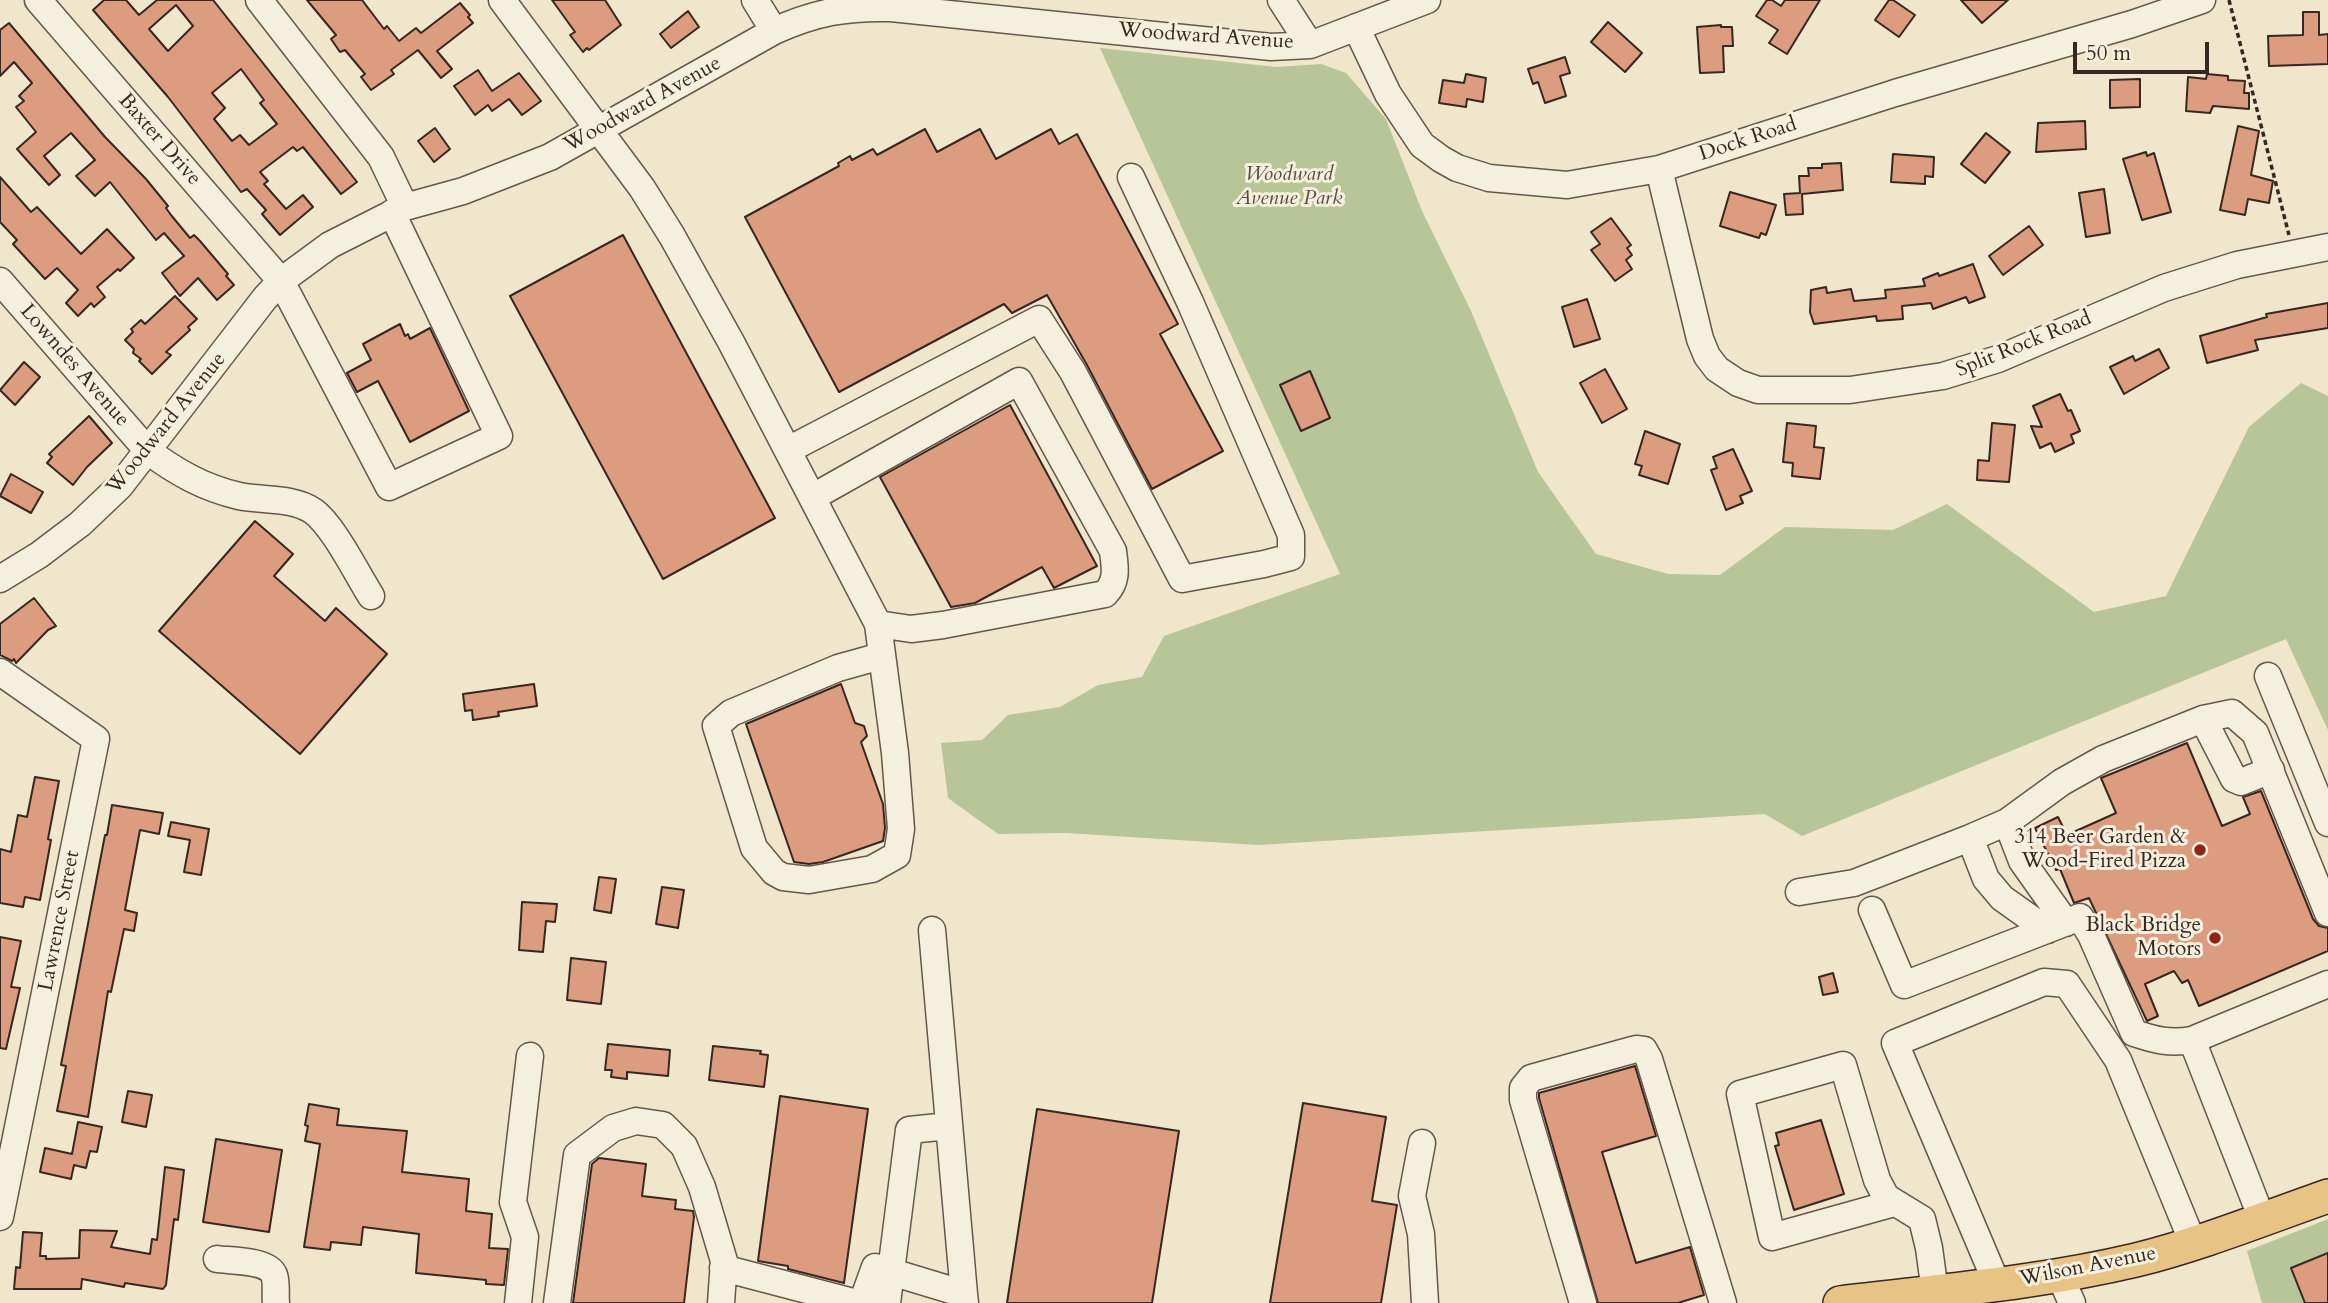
<!DOCTYPE html>
<html>
<head>
<meta charset="utf-8">
<style>
	body { margin:0 }
	#map { position:relative; width:2328px; height:1303px; overflow:hidden; background:#efe6cb; font-family:Cardo,serif }
	canvas { display:block }
	.scale { position:absolute; left:2073px; top:42px; width:136px; height:32px; box-sizing:border-box; border:4px solid #382720; border-top:0; padding-left:9px; font-size:21px; line-height:24px; white-space:nowrap; color:#382720; -webkit-text-stroke:5px #f5efdd; paint-order:stroke }
</style>
</head>
<body>
<div id="map">
<canvas width="2328" height="1303"></canvas>
<div class="scale">50 m</div>
</div>
<script>
const g = document.querySelector('canvas').getContext('2d');
g.lineJoin = 'round';
function fillPath(path, color) { g.fillStyle = color; g.fill(path, 'evenodd'); }
function stroke(path, color, width, dash) { g.strokeStyle = color; g.lineWidth = width; g.lineCap = dash ? 'butt' : 'round'; g.setLineDash(dash || []); g.stroke(path); }
function drawText(font, color, halo, rows, align = 'center') {
  g.font = font + ' Cardo,serif'; g.lineWidth = 6; g.setLineDash([]); g.textBaseline = 'middle'; g.strokeStyle = halo; g.fillStyle = color; for (const [text, x, y, turn = 0] of rows) {
    g.save(); g.translate(x, y); g.rotate((+turn || 0) * Math.PI / 180); g.textAlign = isNaN(turn) ? turn : align; if (halo) g.strokeText(text, 0, 0); g.fillText(text, 0, 0); g.restore();
  }
}
const green = new Path2D(`
	M1100,48l176,19 45,-3 25,9 40,46 36,92 49,100 67,161 58,82 72,20 52,1 65,-48 108,3 54,-26 147,108 72,-16 83,-169 52,-44 27,13v334l-42,-91 -484,197 -37,-22 -507,31 -192,-12 -68,1 -50,-36 -7,-55 41,-3 26,-25 52,-8 38,-22 44,-8 22,-41 176,-62z
	M2328,1219v84h-66l-15,-52z`);
const building = new Path2D(`
	M104,0h22l13,15 18,-15h56l144,182 -16,12 -38,-47 -6,4 -4,-4 -33,25 8,9 -4,3 22,25 17,-14 10,12 -33,28 -18,-21 4,-4 -19,-21 -6,3 -73,-95 -75,-87zM176,5l17,21 -25,25 -19,-22zM241,69l23,31 -4,3 17,21 -28,21 -9,-10 -8,6 -18,-22 11,-11 -13,-15z
	M307,0h55l22,29 3,-3 12,15 17,-13 5,5 39,-30 10,12 -2,2 5,6 -36,28 15,18 -11,9 -23,-28 -27,20 3,4 -23,16 -10,-13 4,-3 -20,-24 -5,2 -9,-13 5,-4z
	M552,0h53l16,25 -32,25 -2,-2 -4,4 -13,-17 5,-3z
	M1767,0h5l9,6 4,-6h35l-33,54 -18,-11 9,-13 -22,-14z
	M1889,0h4l22,15 -16,22 -24,-17z
	M1961,0h47l-26,23z
	M688,11l11,16 -28,21 -11,-14z
	M2303,12h16v23l9,-1v30l-59,2 -1,-30 35,-1z
	M1608,22l34,31 -17,19 -34,-30z
	M9,23l96,114 41,42 22,27 -2,2 5,7 19,23 4,-3 6,6 28,33 -2,2 8,9 -17,15 -19,-22 -18,18 -18,-23 22,-17 -20,-23 -8,7 -46,-58 -15,14 -19,-20 19,-16 -24,-27 -27,23 16,19 -11,10 -32,-36 19,-17 -20,-25 8,-6 -5,-5 13,-13 -18,-21 -14,14v-46z
	M1721,25v2h11l1,19h-10l1,26 -24,1 -3,-46z
	M1565,57l5,16 -10,3 6,20 -21,7 -7,-21 -5,2 -5,-15z
	M478,70l14,21 27,-18 22,28 -19,14 -13,-16 -17,12 -4,-6 -13,10 -21,-29z
	M1466,74l20,4 -3,24 -16,-3 -1,8 -27,-4 4,-23 21,3z
	M2207,74l21,2v4l17,1 -1,12h5v16l-36,-3 -3,7 -24,-2 2,-34 18,2z
	M2140,79v28l-30,1v-28z
	M2085,121l1,28 -50,3 2,-29z
	M2238,126l21,5 -8,44 22,6 -4,22 -21,-4 -3,16 -25,-5z
	M435,128l15,21 -16,13 -16,-21z
	M925,129l12,23 43,-23 16,30 55,-30 8,15 18,-10 101,190 -18,10 63,117 -71,38 -65,-124 -40,-70 -35,18 -8,-9 -165,88 -94,-175 94,-51 -1,-3 12,-7 2,4 21,-11 4,6z
	M1986,133l24,19 -25,31 -24,-19z
	M2146,152l1,4 7,-3 17,59 -29,8 -19,-61z
	M1893,154l41,3 -1,20 -8,-1v8l-34,-2z
	M1841,163l2,27 -41,4 1,20 -17,1 -2,-21 16,-1 -1,-17h10l-1,-8h14v-4z
	M0,177l31,35 6,-5 44,47 26,-25 27,29 -14,13 -2,-2 -21,18 8,10 -11,10 -3,-4 -13,13 -12,-13 12,-13 -21,-22 -12,11 -32,-35 4,-4 -17,-18z
	M2104,189l6,44 -24,4 -7,-44z
	M1730,192l46,13 -10,30 -5,-2 -2,5 -39,-12z
	M1611,218l20,27 -4,3 5,7 -6,5 6,9 -17,12 -24,-31 9,-6 -9,-12z
	M2029,226l14,19 -40,30 -14,-19z
	M623,235l152,283 -112,61 -153,-283z
	M1973,264l12,33 -16,6 -3,-6 -33,12 -2,-6 -29,3 1,13 -26,2 -1,-5 -62,8 -4,-12 1,-22 15,-3 1,6 24,-4 3,12 32,-3 -1,-8 40,-4 -2,-7 15,-6 1,3z
	M175,296l22,23 -9,8 2,3 -24,22 5,3 -19,19 -13,-13 2,-2 -8,-6 1,-4 -9,-9 8,-8 -2,-3 10,-9 4,4z
	M1587,299l13,40 -26,8 -12,-40z
	M2328,303v25l-73,12 3,10 -51,13 -7,-27 67,-19 -1,-3z
	M400,324l5,12 3,-2 2,5 20,-11 39,83 -59,31 -32,-61 -21,11 -10,-19 24,-13 -8,-16z
	M2159,349l10,19 -45,26 -14,-27 23,-11 2,5z
	M24,362l16,15 -25,28 -15,-15z
	M1605,369l22,40 -25,14 -22,-40z
	M1310,371l20,47 -29,13 -21,-46z
	M2060,394l8,17 3,-1 9,21 -9,4 3,8 -19,9 -4,-9 -11,5 -9,-22 11,1 -9,-21z
	M1010,405l87,161 -43,22 -12,-21 -67,36 -24,4 -71,-130z
	M89,416l23,27 -25,24 -14,18 -26,-22 5,-6 -3,-3z
	M1787,423l29,3 -2,21 10,1 -4,31 -28,-3 1,-13 -10,-1z
	M1992,423l23,2 -6,57 -32,-2 1,-20 11,1z
	M1645,431l35,13 -12,40 -29,-9 3,-9 -7,-2z
	M1733,449l19,42 -12,5 3,7 -17,7 -15,-40 6,-2 -4,-11z
	M11,474l32,18 -12,21 -31,-17z
	M255,521l38,33 -19,22 51,45 11,-13 51,46 -87,100 -141,-123z
	M34,598l22,28 -8,4 -32,33 -2,-4 -2,2 -12,-6v-31z
	M534,684l3,22 -39,6 1,4 -26,4 -1,-10 -7,1 -2,-17z
	M841,684l14,39 9,3 3,10 -6,6 22,62 2,24 -2,13 -60,21 -14,2 -15,-2 -48,-138z
	M2187,743l35,83 28,-12 -7,-17 18,-6 52,128 6,7 9,2v23l-129,55 -11,-26 -6,3 -8,-12 -29,13 13,32 -11,5 -58,-123 -15,5 -14,-34 -4,1 -21,-42 23,-11 9,18 49,-22 -15,-35z
	M35,777l24,4 -11,58 3,1 -11,60 -15,-3 -2,10 -23,-4v-54l11,3 7,-37 9,2z
	M112,805l51,8 -4,21 -19,-4 -15,80 12,3 -3,18 -10,-2 -13,63 -3,-1 -20,126 -31,-6 9,-45 -5,-1 44,-230h2z
	M171,822l38,7 -8,46 -17,-3 6,-32 -22,-4z
	M599,877l17,2 -5,34 -17,-3z
	M662,887l22,3 -6,38 -22,-4z
	M522,902l35,2 -2,18 -9,-1 -3,31 -24,-2z
	M0,937l21,4 -10,46 9,1 -14,61 -6,-1z
	M571,958l35,4 -5,42 -34,-4z
	M1833,973l5,19 -15,3 -4,-18z
	M608,1044l62,6 -2,26 -41,-4v7l-16,-2 1,-7h-7z
	M713,1046l48,5 -1,3 8,1 -4,32 -55,-7z
	M1635,1066l21,70 -54,16 34,111 54,-16 14,48 -26,8h-80l-59,-205v-5z
	M128,1091l24,4 -6,32 -24,-5z
	M780,1096l88,13 -24,174 -56,-14v-3l-30,-5z
	M1303,1103l83,14 -14,84 25,4 -16,98h-111z
	M309,1104l30,5 -2,16 70,6 -5,41 67,7 -3,32 26,3 -3,34 19,1 -4,36 -18,-1v-4l-70,-7 3,-39 -56,-7 -2,18 -30,-3 -1,8 -26,-3 16,-103 -15,-3 3,-15 -3,-1z
	M1037,1109l142,22 -27,172h-145z
	M1821,1120l23,74 -50,16 -19,-64 4,-1 -3,-12z
	M78,1122l24,5 -5,25 -7,-1 -4,17 -12,-3 -3,14 -31,-7 5,-24 27,6z
	M216,1139l66,11 -13,82 -66,-10z
	M599,1158l47,6 -4,32 34,4 -1,9 18,2 1,6 -10,86h-111l19,-139z
	M165,1167l19,3 -6,50 -4,-1 -8,66 -3,4 -38,-6 -1,4 -42,-8 -1,10h-67l2,-22 4,1 3,-36 19,1 -2,23h6v3l33,-1 1,-28 37,1 -6,16 39,7 2,-15 5,1z
	M2328,1253v50h-23l-14,-35z`);
const path = new Path2D(`
	M2229,0l60,235`);
const minor = new Path2D(`
	M38,0l243,281 108,206 110,-51 -107,-223
	M259,0l122,157 24,50
	M502,0l140,188 30,48 59,106 147,282 17,129 6,76 -4,26 -25,14 -63,11 -26,-3 -9,-5 -20,-24 -38,-122 15,-13 107,-45 43,-12
	M755,0l19,31
	M1281,0l29,45
	M1356,27l32,67 34,51 19,14 16,9 32,10 78,7 92,-16 236,-76 237,-69 70,-24
	M1659,169l41,170 7,17 10,13 21,14 20,7h92l93,-14 55,-17 166,-71 73,-23 91,-18
	M0,281l148,170c28,21 56,37 91,45 24,5 53,1 74,15 20,14 44,63 58,85
	M788,450l251,-131 34,53 109,207 82,-15 27,-7v-22l-32,-74 -69,-159 -59,-125
	M813,497l206,-116 94,170c2,17 5,30 -8,43l-162,31 -32,4 -33,-5
	M0,579l39,-24 41,-31 40,-38 145,-188 16,-17 49,-36 75,-38 58,-16 87,-34 224,-126c42,-19 72,-24 117,-23l380,39 39,-2 117,-45
	M0,672l96,67 -96,478
	M2268,676l60,147
	M2203,719l31,60 7,3 30,-12
	M2007,822l15,39 44,62
	M1970,838l16,41 16,19 45,32
	M1799,892l55,-9 116,-45 37,-16 55,-40 41,-23 100,-40 29,-6 23,20 73,180
	M1872,910l32,75 176,-68 11,18 43,98c21,7 36,11 58,7l136,-56
	M932,930l32,364
	M2192,1040l70,179
	M1422,1143l-10,53 9,38 4,69
	M1894,1203l-122,34 -32,-143 103,-29 34,115 9,17 36,22 7,29 6,44
	M217,1259c14,2 51,1 57,16 3,7 1,20 2,28
	M723,1268l134,35
	M2060,1276l12,27
	M1997,1284l-102,-241 149,-61 23,2 51,76 75,183
	M518,1303l7,-66 -12,-35 17,-146
	M557,1303l20,-148 36,-27 23,-7 27,4 21,21 18,41 22,74 -3,42
	M862,1303l13,-36 89,27 1,9
	M887,1303l22,-173 40,-4
	M1583,1303l-60,-203v-12l8,-10 105,-29 8,1 5,9 74,244`);
const major = new Path2D(`
	M1840,1303c99,-12 199,-20 296,-43 65,-16 129,-42 192,-64`);
const markers = [
	[2200,850,7,"#8f2418"],
	[2215,938,7,"#8f2418"]
];
const streetNames = [
	["Woodward Avenue",1206,37,4],
	["Woodward Avenue",643,105,-29],
	["Baxter Drive",159,140,49],
	["Dock Road",1748,140,-18],
	["Split Rock Road",2024,345,-22],
	["Lowndes Avenue",74,366,49],
	["Woodward Avenue",167,424,-51],
	["Lawrence Street",60,921,-79],
	["Wilson Avenue",2088,1267,-11]
];
const parkNames = [
	["Woodward",1289,175],
	["Avenue Park",1289,199]
];
const poiNames = [
	["314 Beer Garden &",2186,838],
	["Wood-Fired Pizza",2186,862],
	["Black Bridge",2201,926],
	["Motors",2201,950]
];
fillPath(green, '#b7c598');
fillPath(building, '#db9c7f');
stroke(building, '#382720', 2);
stroke(minor, '#66574b', 29);
stroke(major, '#382720', 36);
stroke(path, '#382720', 3.5, [5, 3.5]);
stroke(minor, '#f5efdd', 26);
stroke(major, '#e8c386', 33);
for (const [x, y, r, color] of markers) { const dot = new Path2D(); dot.arc(x, y, r, 0, 2 * Math.PI); g.fillStyle = color; g.fill(dot); stroke(dot, '#f5efdd', 2.5); }
drawText('21px', '#382720', '#f5efdd', streetNames);
drawText('italic 21px', '#584e3e', '#f5efdd', parkNames);
drawText('21px', '#382720', '#f5efdd', poiNames, 'right');
</script>
</body>
</html>
